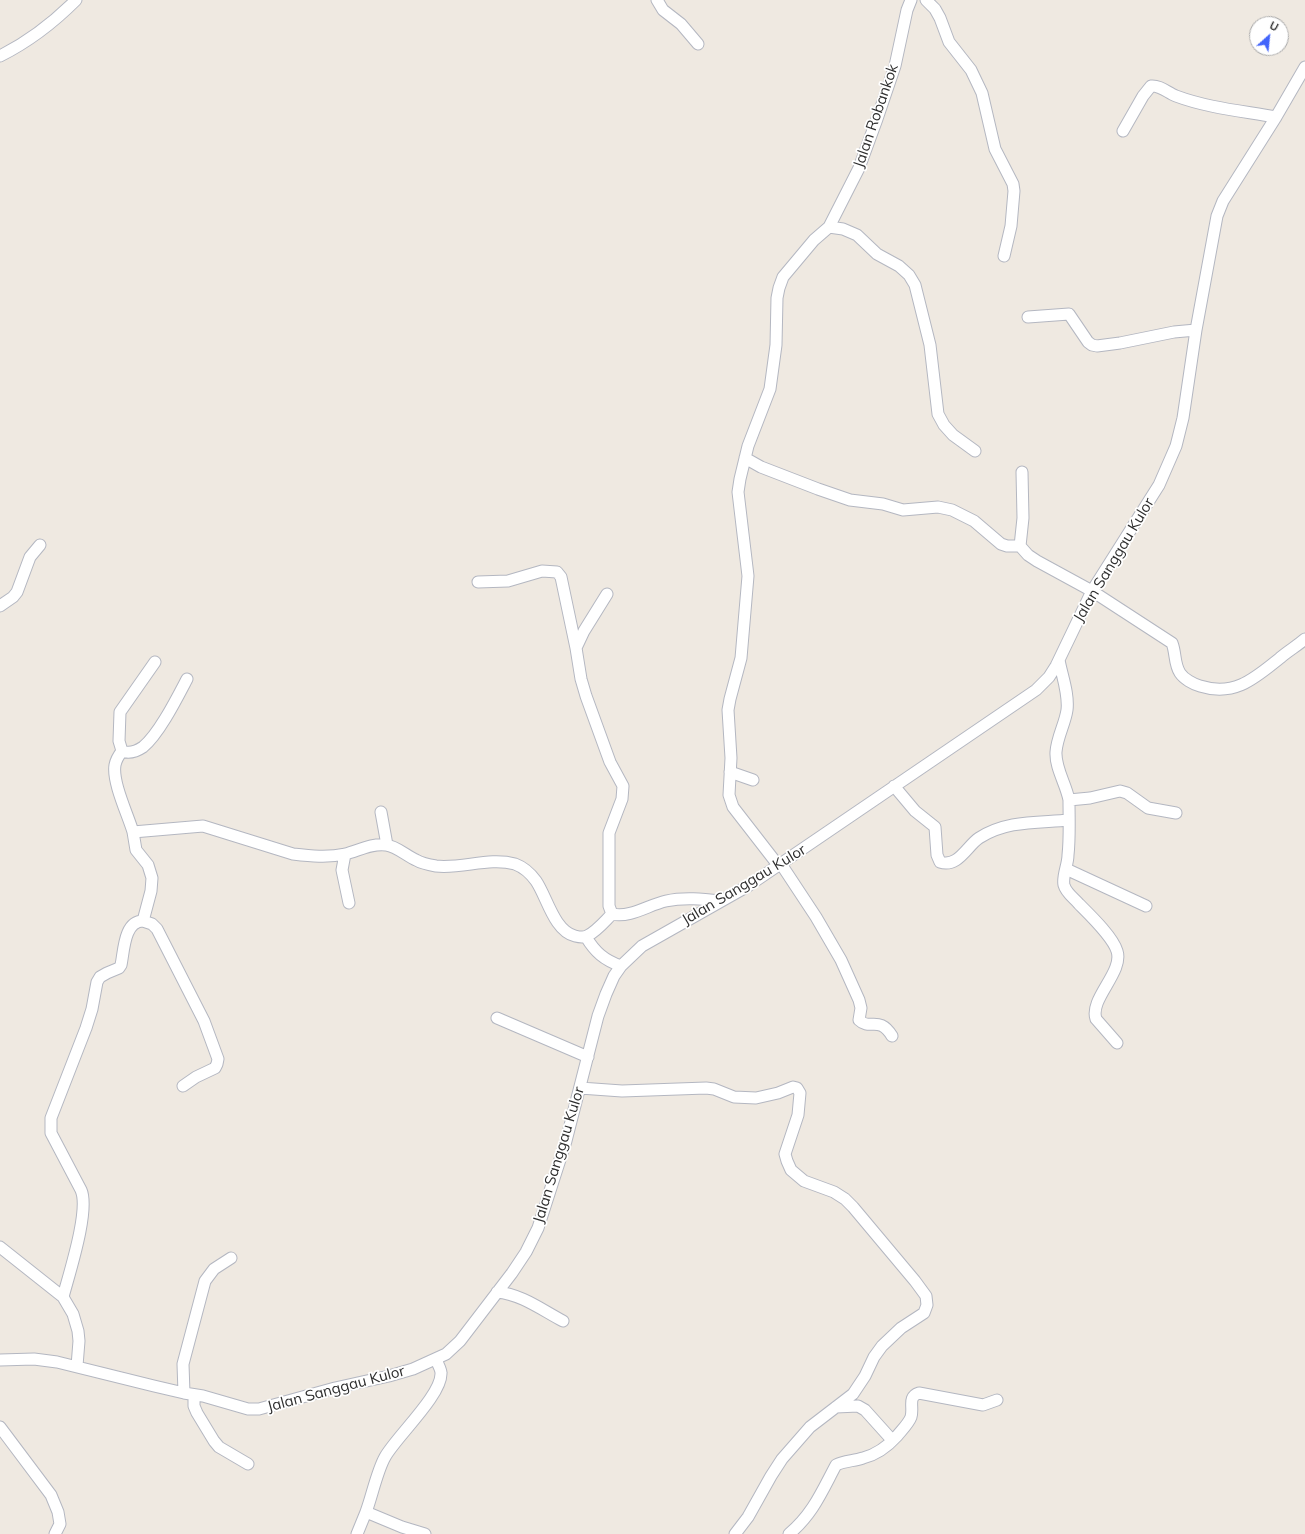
<!DOCTYPE html>
<html>
<head>
<meta charset="utf-8">
<style>
	body { margin:0 }
	#map { position:relative; width:1305px; height:1534px; overflow:hidden; background:#efe9e1; font-family:Mulish,sans-serif }
	canvas { display:block }
	.north { position:absolute; left:1249px; top:16px; width:40px; height:40px; box-sizing:border-box; background:#fff; border:1px solid #ababab; border-radius:50%; rotate:27deg; font-size:11px; font-weight:700; line-height:16px; text-align:center; color:#2e2e2e }
	.north::after { content:''; display:block; margin:auto; width:14px; height:18px; background:#4264fb; clip-path:polygon(50% 0,100% 100%,50% 72%,0 100%) }
</style>
</head>
<body>
<div id="map">
<canvas width="1305" height="1534"></canvas>
<div class="north">U</div>
</div>
<script>
const g = document.querySelector('canvas').getContext('2d');
g.lineJoin = 'round';
function stroke(path, color, width, dash) { g.strokeStyle = color; g.lineWidth = width; g.lineCap = dash ? 'butt' : 'round'; g.setLineDash(dash || []); g.stroke(path); }
function drawText(font, color, halo, rows, align = 'center') {
  g.font = font + ' Mulish,sans-serif'; g.lineWidth = 3.5; g.setLineDash([]); g.textBaseline = 'middle'; g.strokeStyle = halo; g.fillStyle = color; for (const [text, x, y, turn = 0] of rows) {
    g.save(); g.translate(x, y); g.rotate((+turn || 0) * Math.PI / 180); g.textAlign = isNaN(turn) ? turn : align; if (halo) g.strokeText(text, 0, 0); g.fillText(text, 0, 0); g.restore();
  }
}
const minor = new Path2D(`
	M657,0l6,10 18,14 17,20
	M926,0l9,9 5,9 9,24 22,28 11,23 13,56 18,35 1,7 -3,35 -7,30
	M0,56c28,-14 54,-34 76,-56
	M1123,131l20,-35 8,-10c9,-1 17,7 25,10 32,12 67,15 100,21
	M829,227l30,-59 18,-49 18,-53 12,-56 4,-10
	M1028,317l41,-3 19,28 4,3 5,1 23,-3 54,-11 22,-2
	M745,458l16,9 57,22 32,11 33,4 20,6 35,-3 14,3 22,11 27,23 6,2h13l8,9 9,6 55,30 80,52c4,10 2,21 8,30 4,6 13,11 20,13 35,11 55,-8 80,-28 8,-7 17,-12 25,-19
	M1020,546l3,-28 -1,-46
	M478,582l30,-1 34,-10 15,1 4,5 15,71
	M607,594l-23,37 -8,17 5,31 5,17 24,66 13,24 -1,13 -13,34v73l3,8
	M0,606l13,-9 4,-5 13,-35 10,-12
	M1059,660c3,16 10,34 8,50 -2,14 -10,27 -11,42 -1,16 10,32 13,48 0,18 1,37 -1,55 0,10 -6,21 -4,30 2,8 10,13 15,19 11,11 34,33 38,47 7,21 -28,48 -21,68l21,24
	M122,751c7,3 15,0 21,-4 16,-13 34,-49 44,-68
	M122,751l-3,-10 1,-29 35,-50
	M122,751c-3,4 -6,9 -7,14 -3,17 13,50 18,67
	M730,772l23,8
	M894,786l21,25 20,16 2,28 3,7c18,6 27,-16 39,-24 28,-18 59,-15 90,-18
	M1069,800l21,-2 30,-7 7,2 21,15 28,5
	M381,812l6,33
	M345,854l-3,16 7,33
	M781,864l35,53 25,43 18,40 2,8 -2,12c11,11 20,-5 33,16
	M778,865l-45,-58 -4,-12 2,-37 -3,-48 2,-11 11,-41 7,-82 -10,-84 2,-13 8,-33 22,-57 6,-44 1,-47 2,-10 4,-11 31,-37 15,-13 14,2 14,6 20,19 22,12 10,9 6,10 15,60 8,69 6,11 9,10 22,16
	M1066,869l80,37
	M143,921l9,3 5,5 47,92 14,38 -1,5 -2,4 -19,9 -13,9
	M586,937c9,15 18,23 35,29
	M497,1018l91,39
	M580,1088l42,3 84,-3 8,1 20,8 22,1 22,-5 15,-6 4,1 3,5 -2,22 -13,39 2,7 4,9 13,11 30,11 11,7 8,8 62,74 11,15 1,9 -3,8 -23,15 -19,18 -8,11 -9,19 -12,18 -43,33 -28,32 -11,17 -23,41 -13,17
	M0,1247l63,50 10,17 5,17 1,10 -2,25
	M497,1292c24,2 45,18 66,29
	M63,1297c6,-23 27,-87 18,-107l-30,-57v-15l35,-90 6,-19 5,-27 3,-5 7,-4 12,-5 2,-3c3,-14 3,-44 22,-44l8,-30 1,-13 -4,-13 -12,-15 -3,-18 70,-6 90,28c17,2 35,4 52,0 13,-3 26,-11 41,-9 10,1 21,11 30,15 5,3 14,5 20,6 26,3 53,-9 79,-2 8,3 16,10 21,17 11,16 18,50 39,55 4,1 8,2 12,0 10,-5 17,-14 25,-22 19,4 36,-9 54,-13 18,-4 37,-2 55,0
	M0,1360l34,-1 23,3 97,24 30,7 19,3 45,13h11l76,-21 54,-12 24,-7 33,-15 14,-13 52,-68 14,-21 12,-24 28,-87 32,-125 8,-22 8,-18 7,-10 21,-20 106,-60 288,-196 13,-13 7,-11 36,-75 67,-106 17,-39 7,-28 13,-88 21,-114 6,-15 53,-84 29,-50
	M184,1393l-1,-29 22,-83 9,-12 17,-11
	M194,1395v11l3,7 17,28 5,6 29,17
	M836,1407l22,-1 7,4 27,30
	M0,1427l51,68 7,17 2,12 -5,10
	M357,1534l9,-22
	M425,1534l-23,-7 -36,-15c6,-16 11,-41 19,-55 11,-20 57,-62 56,-84 0,-4 -4,-10 -5,-14
	M789,1534c24,-20 33,-43 47,-69 8,-4 18,-4 27,-7 12,-3 25,-12 34,-22 4,-5 12,-13 14,-19 3,-10 -4,-20 8,-24l64,12 14,-5`);
const streetNames = [
	["Jalan Robankok",876,116,-71],
	["Jalan Sanggau Kulor",1114,560,-59],
	["Jalan Sanggau Kulor",744,885,-31],
	["Jalan Sanggau Kulor",559,1155,-73],
	["Jalan Sanggau Kulor",336,1389,-15]
];
stroke(minor, '#b4b7c1', 13);
stroke(minor, '#fff', 11);
drawText('15px', '#2e2e2e', '#fff', streetNames);
</script>
</body>
</html>
